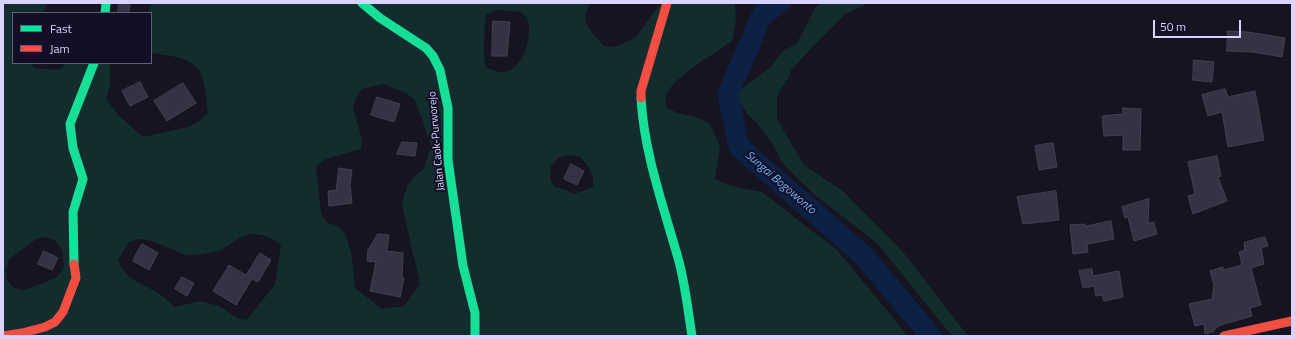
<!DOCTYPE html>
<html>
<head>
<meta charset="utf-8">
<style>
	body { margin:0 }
	#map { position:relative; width:1295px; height:339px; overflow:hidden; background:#161421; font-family:"Titillium Web",sans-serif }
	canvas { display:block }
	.frame { position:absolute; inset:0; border:4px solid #d9d4ff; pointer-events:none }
	.legend { position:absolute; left:12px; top:12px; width:140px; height:52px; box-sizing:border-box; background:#130f26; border:1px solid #625e7d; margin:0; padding:5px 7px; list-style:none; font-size:12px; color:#d9d4ff }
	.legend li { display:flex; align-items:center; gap:8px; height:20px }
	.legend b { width:20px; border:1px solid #625e7d }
	.scale { position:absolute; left:1153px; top:20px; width:88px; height:18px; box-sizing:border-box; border:2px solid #d9d4ff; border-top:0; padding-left:5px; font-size:12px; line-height:14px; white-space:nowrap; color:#d9d4ff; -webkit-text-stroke:3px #130f26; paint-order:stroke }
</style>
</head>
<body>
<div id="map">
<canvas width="1295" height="339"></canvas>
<div class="frame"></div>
<ul class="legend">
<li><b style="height:5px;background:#16e098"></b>Fast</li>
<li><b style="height:5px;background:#f24e42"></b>Jam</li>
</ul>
<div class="scale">50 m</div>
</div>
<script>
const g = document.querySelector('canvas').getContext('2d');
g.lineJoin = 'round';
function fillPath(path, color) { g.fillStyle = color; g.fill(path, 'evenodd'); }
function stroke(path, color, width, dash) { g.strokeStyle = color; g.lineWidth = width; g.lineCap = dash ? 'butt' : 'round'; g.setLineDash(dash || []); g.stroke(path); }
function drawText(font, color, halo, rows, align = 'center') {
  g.font = font + ' "Titillium Web",sans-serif'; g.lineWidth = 4; g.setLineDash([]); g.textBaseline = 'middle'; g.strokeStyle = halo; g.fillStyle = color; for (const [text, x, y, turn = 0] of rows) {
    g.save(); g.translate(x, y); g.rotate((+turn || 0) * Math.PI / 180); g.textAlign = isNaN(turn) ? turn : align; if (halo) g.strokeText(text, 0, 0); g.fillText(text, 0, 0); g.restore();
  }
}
const green = new Path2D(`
	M3,3h45l-5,10h-30v50h17l5,5 24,2 8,-7h40l3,2v21l-4,11c8,17 23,27 37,40l45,-10 12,-6 8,-9c-2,-11 -2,-25 -6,-36 -7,-20 -34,-20 -51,-23v-40h-3l4,-10h439c-14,18 1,29 13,43l11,1 20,-9 26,-35h74l1,17 -4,21c-16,12 -61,37 -66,55 -1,3 0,8 1,12l11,5 22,5 10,6 10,22 -5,33 20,8 27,5 75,58 71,86h-905zM496,10l25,2c2,2 6,6 7,9 4,17 -5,49 -24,51 -5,1 -13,-3 -18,-4l-2,-14 1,-33 1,-6zM384,84l22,9 9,7 16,45 -7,24c-14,9 -19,19 -22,36l18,79 -16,22 -22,3 -27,-21c-1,-15 -3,-55 -18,-62 -3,-2 -7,-2 -9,-3l-7,-9 -5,-48 10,-7 35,-10 1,-10 -9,-31 3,-10 6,-9zM570,155l10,2 8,9 5,10v11l-19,7 -8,-4 -11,-3 -5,-9 1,-12 8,-9zM250,234c13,0 21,3 31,11l-6,39 -28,36 -10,-2 -18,-12 -19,-5 -25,6c-5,-4 -9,-9 -14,-12 -18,-13 -34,-12 -43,-35l11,-18 11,-3 12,2 33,14h12l22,-4 20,-13zM44,237l11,3 7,10 2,17 -8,11 -32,12 -10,-2 -7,-8 -1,-10 3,-11 26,-19z
	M821,3h48l-25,12 -38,39 -15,16 -1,5 -11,17 -2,6v21l27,46 40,27 59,60 65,84h-16l-75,-93 -61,-47 -29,-28 -7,-9 -8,-16 -16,-21 -8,-7 -6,-9 -4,-10 1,-5 32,-24 11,-15 15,-9 18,-35z`);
const river = new Path2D(`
	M780,3l-18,12 -34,79 11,53 124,108 68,81`);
const building = new Path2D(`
	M119,3h11l-1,10h-11z
	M493,21l17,1 -3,34h-15z
	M1228,31l20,1 37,6 -3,19 -29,-5 -26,-1z
	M1194,60l20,2 -2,20 -19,-2z
	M140,82l8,15 -18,9 -8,-15z
	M183,83l13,20 -29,18 -13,-20z
	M1225,89l3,8 27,-6 9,49 -36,7 -6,-35 -14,4 -6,-21z
	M377,97l23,7 -6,18 -23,-7z
	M1123,108l18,1 -1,41h-17v-15l-19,1 -2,-20 21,-2z
	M402,142l15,1 -2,13 -18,-2z
	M1053,143l4,24 -18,3 -4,-24z
	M1217,156l4,20 -3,1 9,24 -34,13 -5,-18 7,-2 -7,-32z
	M571,164l13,7 -7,14 -13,-6z
	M339,168l13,2 -2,15 2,18 -23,3 -1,-15 8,-1z
	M1056,191l3,29 -36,4 -6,-27z
	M1149,199l-1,24 6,-1 3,12 -23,7 -6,-24 -3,1 -3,-11z
	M1111,221l3,18 -27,5 1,8 -15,2 -3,-29 15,-1v2z
	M378,234l11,1 -2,16 16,2 -1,25h2l-4,19 -30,-6 6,-29 -9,-1 1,-11z
	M1265,237l3,9 -7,2 3,16 -13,4 10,37 -11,3 2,8 -31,9 -5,3 -3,4 -8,2 -1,-10 -9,2 -6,-22 23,-5 2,-14 -4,-14 13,-4v3l19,-5 -3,-13 6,-2 -1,-7z
	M142,244l16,9 -9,17 -16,-9z
	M44,251l14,7 -6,12 -14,-6z
	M260,253l11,7 -13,22 -6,-3 -16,26 -23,-14 16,-26 17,10z
	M1092,269l1,7 26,-5 4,26 -19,4 -2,-6 -6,1 -2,-10 -11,2 -4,-17z
	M182,277l12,6 -7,13 -12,-7z`);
const fast = new Path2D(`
	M362,3l18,15 46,30 7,8 7,14 8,38v52l15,106 12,47v23
	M105,13l1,-10
	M641,98c3,55 22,107 37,160 7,24 10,53 14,78
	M74,264l-1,-52 10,-33 -10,-31 -3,-24 24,-61`);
const jam = new Path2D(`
	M641,98v-7l26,-88
	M3,336l19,-3 23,-6 10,-5 8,-10 13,-34 -2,-14
	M1224,336l68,-15`);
const streetNames = [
	["Jalan Caok-Purworejo",437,141,-95]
];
const waterNames = [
	["Sungai Bogowonto",780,183,41]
];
fillPath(green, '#132c2d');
stroke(river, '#0d2144', 21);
fillPath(building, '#343243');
stroke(building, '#433f54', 1);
stroke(fast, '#16e098', 9);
stroke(jam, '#f24e42', 9);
drawText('11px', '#d9d4ff', '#130f26', streetNames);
drawText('italic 12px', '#62b6ff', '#130f26', waterNames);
</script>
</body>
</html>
